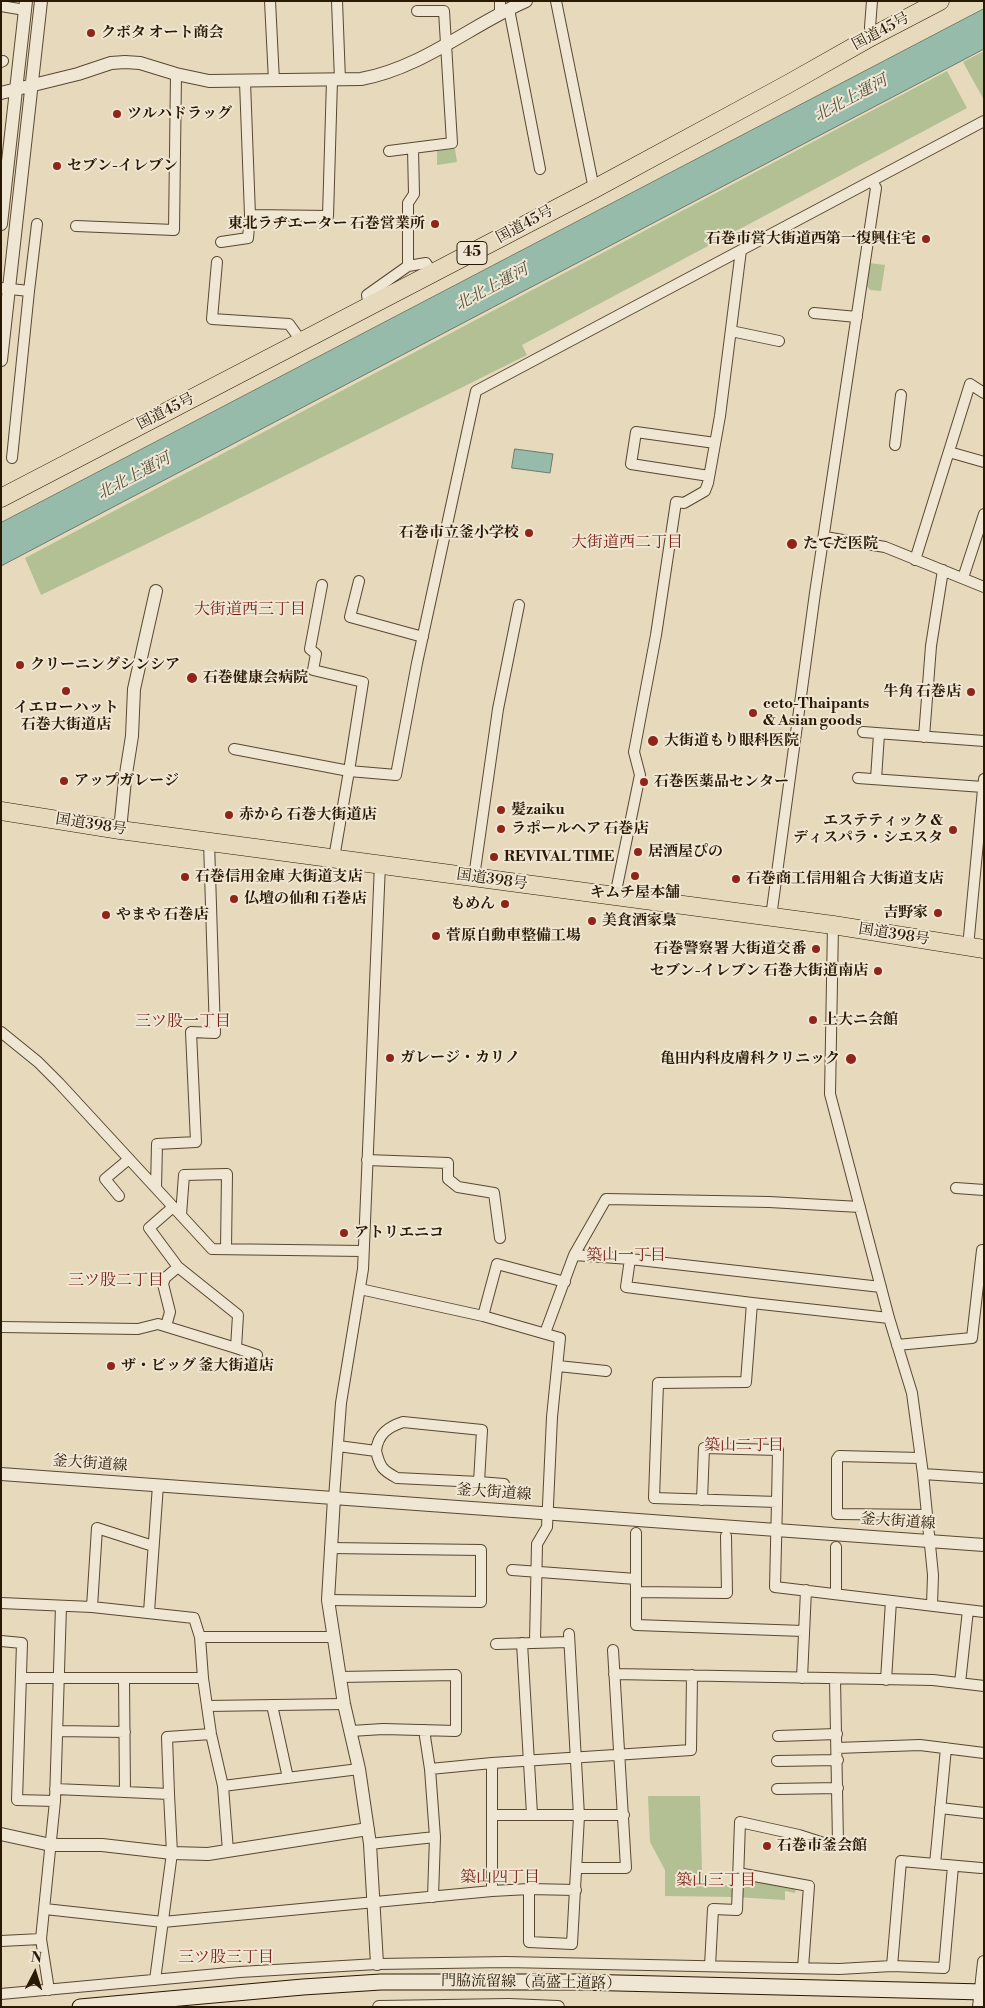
<!DOCTYPE html>
<html>
<head>
<meta charset="utf-8">
<style>
	body { margin:0 }
	#map { position:relative; width:985px; height:2008px; overflow:hidden; background:#e6d9bc; font-family:"Libre Bodoni",serif }
	canvas { display:block }
	.frame { position:absolute; inset:0; border:2px solid #291802; pointer-events:none }
	.north { position:absolute; left:10px; top:1948px; width:50px; height:50px; -webkit-text-stroke:4px #efe6d3; paint-order:stroke; rotate:5deg; font-size:14px; font-weight:700; line-height:20px; text-align:center; color:#291802 }
	.north::after { content:''; display:block; margin:auto; width:18px; height:22px; background:#291802; clip-path:polygon(50% 0,100% 100%,50% 72%,0 100%) }
</style>
</head>
<body>
<div id="map">
<canvas width="985" height="2008"></canvas>
<div class="frame"></div>
<div class="north">N</div>
</div>
<script>
const g = document.querySelector('canvas').getContext('2d');
g.lineJoin = 'round';
function fillPath(path, color) { g.fillStyle = color; g.fill(path, 'evenodd'); }
function stroke(path, color, width, dash) { g.strokeStyle = color; g.lineWidth = width; g.lineCap = dash ? 'butt' : 'round'; g.setLineDash(dash || []); g.stroke(path); }
function drawText(font, color, halo, rows, align = 'center') {
  g.font = font + ' "Libre Bodoni","Noto Serif JP",serif'; g.lineWidth = 4; g.setLineDash([]); g.textBaseline = 'middle'; g.strokeStyle = halo; g.fillStyle = color; for (const [text, x, y, turn = 0] of rows) {
    g.save(); g.translate(x, y); g.rotate((+turn || 0) * Math.PI / 180); g.textAlign = isNaN(turn) ? turn : align; if (halo) g.strokeText(text, 0, 0); g.fillText(text, 0, 0); g.restore();
  }
}
const green = new Path2D(`
	M984,51v49l-21,-38z
	M947,71l20,37 -445,237 5,10 -329,164 -157,76 -16,-37z
	M455,149l2,13 -20,3v-14z
	M869,263l16,2 -4,26 -11,-1 -4,-5z
	M648,1796h52l2,75 7,14h24l1,-9 62,11 -1,6 -10,-2v9l-50,-3 -70,-1v-26l-15,-28z`);
const water = new Path2D(`
	M984,9v40l-983,517v-43z
	M515,449l38,5 -3,19 -38,-5z`);
const minor = new Path2D(`
	M270,1l4,80
	M337,1l3,79
	M500,1v12
	M556,1l38,188
	M1,6l24,4
	M509,9l31,160
	M871,37l-1,-10 2,-26
	M1,62l2,-1
	M389,151l63,-8 -8,-132h-27
	M250,215l78,1 4,-136
	M76,226l98,4 2,-156
	M221,242l27,-4 2,-23 -5,-133
	M217,262l-5,57 77,5 13,18
	M408,266l18,-3 6,10
	M1,288l28,3 -17,167
	M29,291l8,-67
	M369,307l-2,-12 41,-29v-63l6,-9 -1,-45
	M814,313l43,4
	M731,331l48,10
	M895,445l6,-50
	M949,452l35,10
	M709,476l-78,-12 5,-32 79,11
	M825,537l60,10 99,40
	M915,560l55,-176 14,9
	M963,578l21,-64
	M359,581l-9,36 73,20
	M863,732l121,9
	M924,737l7,-91 12,-76
	M234,749l115,22 14,-89 -50,-12 3,-16 -6,-5 12,-64
	M858,778l125,9
	M876,779l3,-45
	M334,858l15,-87 47,4 21,-112 59,-272 508,-270
	M477,878l-2,-8 23,-161 21,-104
	M615,896l25,-121 -6,-23 22,-117 20,-133 8,1 21,-12 3,-8 12,-67 21,-166
	M771,917l44,-324 61,-405 -4,-7
	M833,925l-3,169 59,224 23,75 11,81 61,4
	M968,947l16,-168
	M1,1032l37,30 21,21 153,166 151,2
	M367,1160l81,3v16l10,8 36,6 6,45
	M156,1188l1,-44 39,-2 -5,-110 24,1 -6,-191
	M956,1188l28,2
	M119,1196l-14,-17 24,-20
	M181,1215l3,-40 43,-1 -1,75
	M574,1255l32,-56 163,3 91,5
	M630,1259l-4,28 126,16 137,15
	M360,1289l123,27 77,22 -8,79 -5,110 -10,17 -2,98
	M752,1303l-6,79 -88,1 -4,115 123,4 -2,85 209,25
	M483,1316l14,-52 68,18
	M166,1326l4,-14 -7,-28 2,-6 13,-11 -29,-39 24,-21
	M1,1327l137,2 20,-5 78,24 2,-33 -60,-48
	M545,1333l29,-78 56,4 251,28
	M897,1345l75,-7 10,-88
	M236,1348l21,7
	M558,1366l48,5
	M338,1446l38,5c2,-17 12,-24 27,-29l79,8 -3,52 -82,-4c-15,-8 -17,-11 -21,-27
	M920,1458l-81,-2 -2,3v55l90,1
	M923,1474l10,101 -1,30
	M479,1482l25,2
	M334,1498l7,-95 22,-134 17,-405
	M702,1500l2,-52 74,2 -1,52
	M636,1533v92l167,6
	M512,1570l124,9
	M636,1592l91,1 -1,-57
	M836,1594v-47
	M328,1600l153,2v-52l-151,-2
	M1,1603l91,4 102,11 6,19 3,41h-182
	M92,1607l5,-79 56,18
	M149,1612l9,-127
	M200,1637h133
	M1,1641l21,2 -5,157 38,1
	M522,1643l10,171
	M496,1644l73,-2
	M614,1674l319,6 51,6
	M339,1677l117,-2v56l-73,-2 -32,2
	M203,1678l8,56 12,52 5,65
	M802,1678l4,-88
	M124,1679l1,113 44,2 3,59 -17,127
	M886,1680l5,-79
	M960,1683l8,-73
	M272,1705l16,73
	M207,1706l137,-2
	M424,1730l6,39 5,68 -2,60
	M57,1731l68,1
	M778,1736l59,-2
	M837,1748l83,-3 64,8
	M777,1761l61,-1
	M492,1763l199,-13 1,-75
	M430,1769l62,-6v128
	M223,1786l136,-17
	M55,1789l70,3
	M777,1789l61,-1
	M169,1794l-2,-57 44,-3
	M940,1808l44,5
	M493,1815h131
	M370,1844l65,-7
	M935,1864l11,-116
	M577,1868h49l-13,-218
	M738,1873l71,13 -6,82
	M529,1889v53l43,2 7,-128 -10,-182
	M45,1909l118,13 329,-31 37,-2 47,1
	M1,1941l40,-2
	M710,1966l3,-57 24,1 3,-88 59,13 34,11 5,-3 -3,-164
	M892,1966l9,-105 80,7
	M49,1990l-8,-51 14,-138 6,-195
	M1,1994l239,-22 137,-8 129,-2 333,7 53,-3 52,2 9,-102`);
const tertiary = new Path2D(`
	M1,93l77,-19 33,-11 14,-1 15,1 36,11 33,7 152,-2c61,-11 110,-54 165,-78
	M1,224l25,-223
	M1,360l40,-359
	M120,830l5,-50 7,-44 2,-47 22,-98
	M1,1474l983,71
	M334,1498l-6,102 16,104 15,65 11,75 7,120
	M1,1834l50,11h51l70,8 36,1 160,-25
	M379,2007l130,-2 49,2
	M979,2007l5,-45`);
const secondary = new Path2D(`
	M80,2007l223,-20 78,-5h196l407,10`);
const trunk = new Path2D(`
	M1,498l593,-309 194,-105 83,-47 69,-36
	M1,811l119,19 713,95 151,24`);
const markers = [
	[91,33,5,"#8f2418"],
	[117,114,5,"#8f2418"],
	[57,166,5,"#8f2418"],
	[435,224,5,"#8f2418"],
	[926,239,5,"#8f2418"],
	[529,533,5,"#8f2418"],
	[792,544,6,"#8f2418"],
	[20,665,5,"#8f2418"],
	[192,678,6,"#8f2418"],
	[66,691,5,"#8f2418"],
	[971,692,5,"#8f2418"],
	[753,713,5,"#8f2418"],
	[653,741,6,"#8f2418"],
	[64,781,5,"#8f2418"],
	[644,782,5,"#8f2418"],
	[501,810,5,"#8f2418"],
	[229,815,5,"#8f2418"],
	[501,829,5,"#8f2418"],
	[953,830,5,"#8f2418"],
	[638,852,5,"#8f2418"],
	[494,857,5,"#8f2418"],
	[635,876,5,"#8f2418"],
	[185,877,5,"#8f2418"],
	[736,879,5,"#8f2418"],
	[234,899,5,"#8f2418"],
	[505,904,5,"#8f2418"],
	[938,913,5,"#8f2418"],
	[106,915,5,"#8f2418"],
	[592,921,5,"#8f2418"],
	[436,936,5,"#8f2418"],
	[816,949,5,"#8f2418"],
	[878,971,5,"#8f2418"],
	[813,1020,5,"#8f2418"],
	[390,1058,5,"#8f2418"],
	[851,1059,6,"#8f2418"],
	[344,1233,5,"#8f2418"],
	[111,1366,5,"#8f2418"],
	[767,1846,5,"#8f2418"]
];
const shields = [
	[472,253,30]
];
const shieldNames = [
	["45",472,253]
];
const streetNames = [
	["国道45号",881,32,-28],
	["国道45号",525,225,-28],
	["国道45号",166,412,-27],
	["国道398号",91,825,9],
	["国道398号",492,880,8],
	["国道398号",894,935,9],
	["釜大街道線",90,1464,4],
	["釜大街道線",494,1493,4],
	["釜大街道線",898,1522,4],
	["門脇流留線（高盛土道路）",531,1983,1]
];
const poiNames = [
	["クボタ オート商会",101,33],
	["ツルハドラッグ",127,114],
	["セブン-イレブン",67,166],
	["東北ラヂエーター 石巻営業所",425,224,"right"],
	["石巻市営大街道西第一復興住宅",916,239,"right"],
	["石巻市立釜小学校",519,533,"right"],
	["たてだ医院",803,544],
	["クリーニングシンシア",30,665],
	["石巻健康会病院",203,678],
	["牛角 石巻店",961,692,"right"],
	["ceto-Thaipants",763,704],
	["& Asian goods",763,721],
	["イエローハット",66,708,"center"],
	["石巻大街道店",66,725,"center"],
	["大街道もり眼科医院",664,741],
	["アップガレージ",74,781],
	["石巻医薬品センター",654,782],
	["髪zaiku",511,810],
	["赤から 石巻大街道店",239,815],
	["エステティック &",943,821,"right"],
	["ディスパラ・シエスタ",943,838,"right"],
	["ラポールヘア 石巻店",511,829],
	["居酒屋ぴの",648,852],
	["REVIVAL TIME",504,857],
	["石巻信用金庫 大街道支店",195,877],
	["石巻商工信用組合 大街道支店",746,879],
	["キムチ屋本舗",635,893,"center"],
	["仏壇の仙和 石巻店",244,899],
	["もめん",495,904,"right"],
	["吉野家",928,913,"right"],
	["やまや 石巻店",116,915],
	["美食酒家梟",602,921],
	["菅原自動車整備工場",446,936],
	["石巻警察署 大街道交番",806,949,"right"],
	["セブン-イレブン 石巻大街道南店",868,971,"right"],
	["上大ニ会館",823,1020],
	["ガレージ・カリノ",400,1058],
	["亀田内科皮膚科クリニック",840,1059,"right"],
	["アトリエニコ",354,1233],
	["ザ・ビッグ 釜大街道店",121,1366],
	["石巻市釜会館",777,1846]
];
const waterNames = [
	["北北上運河",851,99,-28],
	["北北上運河",492,288,-28],
	["北北上運河",134,477,-28]
];
const neighbourhoodNames = [
	["大街道西二丁目",627,543],
	["大街道西三丁目",250,610],
	["三ツ股一丁目",183,1022],
	["築山一丁目",626,1256],
	["三ツ股二丁目",116,1281],
	["築山二丁目",744,1446],
	["築山四丁目",500,1878],
	["築山三丁目",716,1881],
	["三ツ股三丁目",226,1958]
];
fillPath(green, '#b2c093');
fillPath(water, '#97bbab');
stroke(water, '#6b7a67', 1);
stroke(minor, '#584830', 12);
stroke(tertiary, '#584830', 14);
stroke(secondary, '#291802', 17);
stroke(trunk, '#291802', 19);
stroke(minor, '#efe6d3', 10);
stroke(tertiary, '#efe6d3', 12);
stroke(secondary, '#efe6d3', 15);
stroke(trunk, '#e6d9bc', 18);
for (const [x, y, r, color] of markers) { const dot = new Path2D(); dot.arc(x, y, r, 0, 2 * Math.PI); g.fillStyle = color; g.fill(dot); stroke(dot, '#efe6d3', 2); }
for (const [x, y, w] of shields) { const box = new Path2D(); box.roundRect(x - w / 2, y - 11.5, w, 23, 4); g.fillStyle = '#efe6d3'; g.fill(box); stroke(box, '#291802', 1); }
drawText('bold 14px', '#291802', null, shieldNames);
drawText('15px', '#291802', '#efe6d3', streetNames);
drawText('bold 15px', '#291802', '#efe6d3', poiNames, 'left');
drawText('italic 16px', '#50513d', '#efe6d3', waterNames);
drawText('16px', '#7a1f14', '#efe6d3', neighbourhoodNames);
</script>
</body>
</html>
